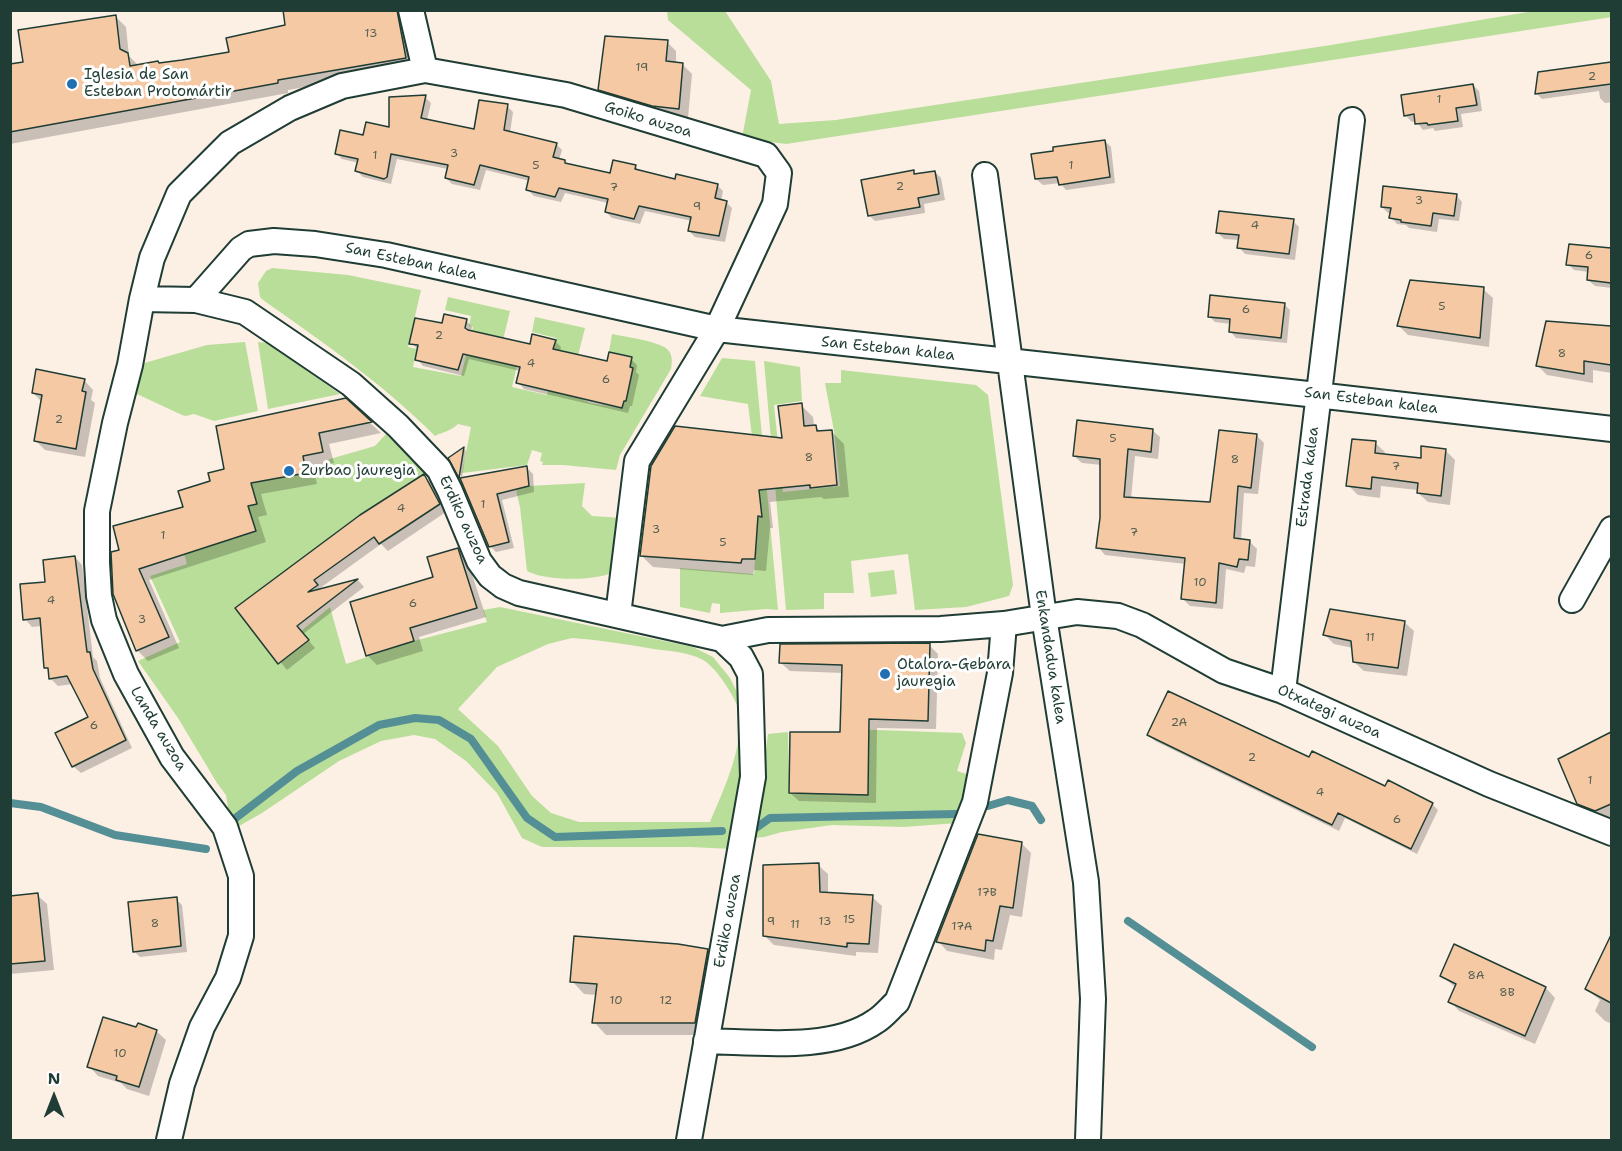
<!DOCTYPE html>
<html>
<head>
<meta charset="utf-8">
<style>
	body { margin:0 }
	#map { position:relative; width:1622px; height:1151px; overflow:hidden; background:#fcefe4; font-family:"Shantell Sans",sans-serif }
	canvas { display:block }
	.frame { position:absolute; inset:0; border:12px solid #1f3d34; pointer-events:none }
	.north { position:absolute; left:24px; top:1067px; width:60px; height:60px; -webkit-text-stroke:4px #fff; paint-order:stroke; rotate:0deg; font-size:16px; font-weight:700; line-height:24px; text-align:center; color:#1f3d34 }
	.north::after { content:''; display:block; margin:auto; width:21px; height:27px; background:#1f3d34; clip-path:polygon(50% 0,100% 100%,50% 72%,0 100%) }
</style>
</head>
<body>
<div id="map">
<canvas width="1622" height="1151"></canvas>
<div class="frame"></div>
<div class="north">N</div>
</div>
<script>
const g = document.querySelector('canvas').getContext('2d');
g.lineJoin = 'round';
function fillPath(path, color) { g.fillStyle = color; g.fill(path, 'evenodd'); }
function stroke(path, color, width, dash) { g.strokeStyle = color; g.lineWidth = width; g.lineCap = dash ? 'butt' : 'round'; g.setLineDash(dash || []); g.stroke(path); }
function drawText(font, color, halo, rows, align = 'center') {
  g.font = font + ' "Shantell Sans",sans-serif'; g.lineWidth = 6; g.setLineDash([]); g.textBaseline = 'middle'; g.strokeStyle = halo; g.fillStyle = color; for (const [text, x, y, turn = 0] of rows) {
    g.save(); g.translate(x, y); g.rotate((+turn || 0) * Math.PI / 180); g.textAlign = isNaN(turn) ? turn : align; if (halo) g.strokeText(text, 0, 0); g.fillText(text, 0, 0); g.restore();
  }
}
const green = new Path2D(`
	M667,11h58l46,70 8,43 57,-4 495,-75 203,-34h77l1,6 -826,127 -44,-6 9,-48 -83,-70z
	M272,268l76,7 73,15 -13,57 9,2 -4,18 48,9 12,-49 -4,-1 2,-10 -26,-6 3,-13 62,14 -12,50 19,5 -5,21 35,8 10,-44 -4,-2 3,-11 -24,-6 3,-15 50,11 -13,51 8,19 10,5 32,5 2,-7h2l7,-33 -3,-1 2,-10 -23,-5 3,-18c13,3 48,7 56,16 5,5 4,13 3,19l-51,86 -4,15 -53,-5h-21l1,-3 -3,-1 2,-8 -10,-3 -5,15 -65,8 9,-46 -13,-3c-7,7 -15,8 -23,12 -52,-52 -112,-94 -172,-136l-3,-3 -2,-14 8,-12z
	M245,342l13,69 -44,10 -20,-7 -8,2 -4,-1 -45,-21 4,-30 66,-19z
	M258,342l9,1 73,51 -72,15z
	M722,358l33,3 23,249 -12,-1 -46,4v-9l-8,-1 -2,10 -30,-6v-39l74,6 4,-58h4l-14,-112 -48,-8z
	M764,361l36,6 2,34 -28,4 9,87 57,-6 -6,-55 -9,-48h16v-13l135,15 12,10 25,190 -4,11 -43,11 -51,3 -7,-56 -57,7 3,32h-30v16l-38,1z
	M386,434l40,38 -66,43 -124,93 42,56 30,-24 -7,-9 29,-24 16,57 68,-23 73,-19 -4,-12 17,-3 193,40 20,10 17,21 12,24 4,23 -14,124 -41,-2h-149l-20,-9 -25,-45 -31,-32 -31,-22 -21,-4 -33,6 -42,20 -77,52 -23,13 -10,-12 -3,-19 -9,-12 -39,-65 -40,-57 42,-19 -30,-66 37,-12 -3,-10 72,-23 -8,-25 8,-2 -10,-38 27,13 33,-6 6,2 18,-16 45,-13zM572,638c27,2 54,6 82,11 15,2 35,3 49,11 13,7 36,41 37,57 1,36 -16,72 -30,105h-131l-28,-9 -19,-17 -34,-50 -40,-37 39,-42 51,-23z
	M585,483l-3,23 10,10 30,2 -10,55c-20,8 -67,8 -85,-2l-7,-64 -4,-17 13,-4z
	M894,570l3,24 -26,3 -3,-24z
	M849,729l113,4 4,10 -9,28 16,5 -15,47 -55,4 -71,-2 -50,7 -18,5 -10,1 14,-104 20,-2 1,61 78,2z`);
const shadow = new Path2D(`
	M302,10h103l11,58 -128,22v3l-278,51v-78l15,-3 91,-46 10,10 3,29 10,10 91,-13 57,-27z
	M667,42l9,9v13h6l10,10 -4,44 -25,-3 -53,-16 -10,-10z
	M1612,63v39l-7,1 -5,-5 -1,-7 -57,8 -5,-5 17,-23z
	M1473,85l6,6 3,20 -21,3 2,13 -28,4 -2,-3 -10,2 -7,-9 -4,1 -7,-7z
	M425,97l6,6 -4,17 49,10 31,-24 6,6 -3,21 46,11 6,6 -3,10 9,5 43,9 24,-8 5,6 36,9 41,4 6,6 -2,10 5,1 6,6 -7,34 -30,-5 -6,-6 3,-10 -47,-10 -5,13 -28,-6 -6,-6 2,-9 -43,-10 -4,9 -27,-6 -6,-6 2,-9 -44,-11 -6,20 -28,-6 -6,-6 2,-9 -51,-10 -6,25 -28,-7 -6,-6 2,-8 -17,-4 -6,-6 29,-16 26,-8z
	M1105,141l6,6 4,36 -49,7 -6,-7 -17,2 -7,-6z
	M913,172l4,3 18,-3 6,6 4,22 -21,4 1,9 -50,8 -6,-6z
	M1456,195l6,7 -3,19 -20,-2 -2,13 -28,-4 -3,-3 -9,-1 -6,-7v-4h-3l-6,-6z
	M1293,221l6,6 -4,33 -50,-6 -6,-7 1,-7 -16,-1 -6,-6z
	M1570,245l42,5v38l-17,-2 -7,-6 1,-8 -15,-2 -6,-6z
	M1483,289l10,9 -4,49 -81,-12 -9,-9z
	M1284,304l6,6 -3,33 -51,-5 -6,-7 1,-7 -16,-2 -6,-6z
	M466,320l6,7 -1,5 60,14 24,-5 6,6 -1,5 48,11 23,-4 6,6 -1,7 3,3 -7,31h-2l-2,7 -104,-24 -6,-7 2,-11 -51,-12 -5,17 -41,-10 -6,-7 2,-9 -8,-7 32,-18z
	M1548,323l64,5v45l-19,-3v13l-46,-8 -9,-9z
	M84,380l9,10 -2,10 4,3 -10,54 -40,-7 -10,-10 7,-38 -9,-9z
	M345,400l36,33 -52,11 5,19 -21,4 4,17 -56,10 6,21 -9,2 8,25 -117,38 30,68 -31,13 -11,-11 -16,-99 63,-43 41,-38z
	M801,405l12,12 1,9 8,6 9,-1 13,13 5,53 -25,2 -3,-2 -51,5 3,26h-3l-4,43 -12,-1 -1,5 -100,-8 -12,-12 142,-115z
	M1152,430l8,7 -2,22 -23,-3 -4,43 80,4 46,-67 7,7 -6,51 -14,-1 -3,48h8l8,8 -2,18 -9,-1 -2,7 -18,-4 -3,40 -33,-3 -7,-7 3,-35 -81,-9 -7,-8 4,-29v-53l-20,-2 -8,-7z
	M1375,443l10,9 -1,3 38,4 23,-9 10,10 -5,45 -22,-3 -10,-9v-3l-37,-4 -1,12 -22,-3 -10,-10z
	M464,449l2,2 -4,27 -12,-20z
	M527,468l6,6 1,18 -32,8 12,48 -18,4 -6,-6 -28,-67z
	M423,475l8,8 15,29 -58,39 -7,-7 -65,47 42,-11 6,7 -61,47 12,14 -28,22 -49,-61z
	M458,549l9,10 19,58 -67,20 4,14 -46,14 -10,-10z
	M75,557l7,8 11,92 4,4 3,17 32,70 -51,25 -8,-7 17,-49 -17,-33 -15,2 -7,-7 -1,-8 -4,-4 -4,-41 -10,1 -7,-8 22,-36z
	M1404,622l10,9 -7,45 -43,-5 -10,-9 -1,-14 -19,-4 -10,-10z
	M929,645l9,9 -2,75 -59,-1 -1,75 -77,-2 -9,-8 52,-59 1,-61 -53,-2 -9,-8z
	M1612,734v83l-6,3 -17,-7 -10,-10 -19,-43z
	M1149,735l160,24 123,45 6,6 -21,44 -72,-36 -6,13 -184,-90z
	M1021,843l10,10 -9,64 -12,-2 -8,35 -7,-1 -1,11 -47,-9 -9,-10z
	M818,865l10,9v20l44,3 10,9 -4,47 -22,-1v4l-82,-11 -10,-10z
	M37,895l10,9 7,66 -44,4v-76z
	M176,899l6,6 5,47 -47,5 -6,-6z
	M1455,946l91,42 9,10 -20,46 -76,-33 -9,-10 6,-13 -14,-12z
	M707,951l13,12 -12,72h-102l-12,-13 3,-27 -13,-1 -12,-13z
	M1601,959l11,4v61l-7,-3 -10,-10 5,-11 -14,-11z
	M137,1029l19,2 10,9 -17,56 -22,-7 -6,-6 -23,-7 -9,-10z`);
const stream = new Path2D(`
	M10,803l31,4 74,28 91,14
	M988,806l20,-6 24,6 9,14
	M233,820l64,-49 82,-46 36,-7 24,2 32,19 56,79 28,19 167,-6
	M756,828l14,-10 186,-4
	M1128,921l184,126`);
const building = new Path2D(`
	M283,10h114l9,48 -128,22v3l-268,49v-68l13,-2 -5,-32 98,-15 4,34 8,4 2,13 28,-5 1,2 23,-3 47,-8 -3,-14 59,-13z
	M605,36l63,4 -2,21 17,2 -4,46 -27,-3 -54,-16z
	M1611,62v22l-76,10 3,-22z
	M1473,84l4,21 -21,3 2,13 -30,4 -1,-2 -12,1 -1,-10 -10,2 -3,-21z
	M426,95l-5,23 53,11 5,-29 29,4 -4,26 53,13 -4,14 12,3v3l45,10 3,-13 23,5 -1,4 40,10 1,-5 42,10 -3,14 12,3 -8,35 -31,-5 3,-14 -52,-11 -5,13 -29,-7 3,-13 -49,-11 -4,9 -29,-7 3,-13 -49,-12 -6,20 -29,-7 3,-13 -57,-11 -4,23 -3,2 -29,-8 3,-12 -23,-5 5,-24 23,5 3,-13 23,5v-30z
	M1105,140l5,37 -51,8 -2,-8 -22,2 -4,-25 22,-3v-4z
	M914,170v4l21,-3 4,23 -21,4 2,9 -52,9 -7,-36z
	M1383,186l74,8 -3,22 -21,-3 -2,13 -30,-4v-2l-12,-2 2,-10 -10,-1z
	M1219,211l75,8 -5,35 -52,-6 2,-13 -23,-2z
	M1569,244l42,4v35l-24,-3 1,-13 -22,-2z
	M1410,280l74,7 -4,51 -83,-12z
	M1210,295l75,8 -4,35 -52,-6 1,-13 -22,-2z
	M444,314l23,5 -2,9 3,2 62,14 2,-10 24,6 -3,9 54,12 2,-9 23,5 -2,10 3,1 -7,33h-2l-2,7 -106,-25 4,-16 -57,-13 -5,16 -43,-10 3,-15 -9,-1 6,-26 27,5z
	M1546,321l65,5v39l-27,-4v13l-48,-8z
	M36,369l49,10 -3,12 4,1 -10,57 -42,-8 8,-46 -10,-2z
	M346,398l26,24 -53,11 4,19 -20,4 3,17 -55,10 6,21 -9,2 8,25 -117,38 30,68 -33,14 -23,-57 -2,-42 8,-2 -6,-24 70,-19 -5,-16 32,-10 -2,-8 16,-4 -8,-43z
	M802,403l2,23 12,-1 1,6 15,-1 5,55 -27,3v-3l-51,5 3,27 -4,-1 -3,43h-13l-1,4 -101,-7 11,-90 24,-40 107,12 -4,-32z
	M1077,420l76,9 -2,23 -23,-3 -4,48 86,5 9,-72 38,4 -6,54 -13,-2 -4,52 16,2 -2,20 -9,-1 -2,8 -18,-4 -3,40 -35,-4 4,-41 -89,-10 4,-30v-59l-27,-3z
	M1352,439l24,2 -1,12 46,5v-12l25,3 -5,47 -24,-3 1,-10 -46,-6 -1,12 -25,-3z
	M464,447l-5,31 -11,-20z
	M527,466l2,20 -32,8 12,48 -20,5 -29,-69z
	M424,474l16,30 -61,40 -5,-7 -60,43 4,5 -10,7 50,-13 -61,47 12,14 -31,24 -43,-56 125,-93z
	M458,548l19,60 -67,20 4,13 -48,15 -16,-54 83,-25 -6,-20z
	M75,556l12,96h3l3,17 33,71 -54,27 -17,-34 33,-16 -21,-41 -18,3 -1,-11h-4l-4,-50 -17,2 -3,-36 25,-2 -2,-22z
	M1330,609l75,12 -7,47 -45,-6 -2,-21 -28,-6z
	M930,643l-2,78 -59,-2 -1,76 -79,-2 1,-61h50l2,-67 -63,-2 1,-19z
	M1168,691l141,66 3,-6 73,35 3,-6 45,23 -22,46 -73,-36 -6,12 -185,-90z
	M1611,732v72l-16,7 -18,-7 -19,-45z
	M978,834l44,8 -9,66 -13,-2 -7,35 -7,-1 -1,11 -49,-9z
	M819,863l1,29 53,3 -4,49 -22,-1v4l-84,-11v-71z
	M38,893l7,68 -35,3v-68z
	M177,897l4,49 -48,6 -5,-50z
	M1611,935v68l-26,-14z
	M574,936l104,8 30,5 -13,74h-103l5,-39 -27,-2z
	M1454,944l92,43 -21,49 -77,-34 8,-18 -16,-8z
	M103,1017l33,10 2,-4 19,7 -18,57 -23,-7 1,-4 -30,-9z`);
const minor = new Path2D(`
	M411,10l14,60
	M985,175l59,442 42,265 7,117 -5,141
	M142,299l54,1 49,12 106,72 47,42 41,43 11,22 29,70 11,15 13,10 16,7 203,46 46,-9 173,-1 63,-5 73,-12 41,4 24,9 82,46 59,20 206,93 123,49
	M196,300l45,-51 8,-5 25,-3 41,3 71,11 331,74 600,66 295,34
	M1572,600l40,-71
	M1283,691l69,-571
	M706,1041c52,1 126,11 170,-20 8,-5 14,-13 21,-19l78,-200 25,-129 4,-49
	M169,1140l13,-56 20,-57 26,-49 13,-42v-60l-16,-49 -53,-70 -46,-83 -22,-54 -5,-24 -2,-33v-52l18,-88 15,-58 12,-66 10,-41 27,-64 51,-51 60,-35 52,-22 83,-16 141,25 200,60 13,18 -4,31 -58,125 -80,132 -19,154
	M689,1140l64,-363 -3,-103 -9,-17 -19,-18`);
const markers = [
	[72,84,6,"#1f6fb2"],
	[289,471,6,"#1f6fb2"],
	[885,674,6,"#1f6fb2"]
];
const numberNames = [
	["13",371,34],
	["19",642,68],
	["2",1592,77],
	["1",1439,100],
	["3",454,154],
	["1",375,156],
	["5",536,166],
	["1",1071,166],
	["2",900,187],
	["7",614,188],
	["3",1419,201],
	["9",697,207],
	["4",1255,226],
	["6",1589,256],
	["5",1442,307],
	["6",1246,310],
	["2",439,336],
	["8",1562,354],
	["4",531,364],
	["6",606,380],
	["2",59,420],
	["5",1113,439],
	["8",809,458],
	["8",1235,460],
	["7",1396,467],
	["1",483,505],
	["4",401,509],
	["3",656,530],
	["7",1134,533],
	["1",163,536],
	["5",723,543],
	["10",1200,583],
	["4",51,601],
	["6",413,604],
	["3",142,620],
	["11",1370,638],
	["2A",1179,723],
	["6",94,726],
	["2",1252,758],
	["1",1590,781],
	["4",1320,793],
	["6",1397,820],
	["17B",987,893],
	["15",849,920],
	["9",771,922],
	["13",825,922],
	["8",155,924],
	["11",795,925],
	["17A",962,927],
	["8A",1476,976],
	["8B",1507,993],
	["10",616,1001],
	["12",666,1001],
	["10",120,1054]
];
const poiNames = [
	["Iglesia de San",84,75],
	["Esteban Protomártir",84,92],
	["Zurbao jauregia",301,471],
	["Otalora-Gebara",897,665],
	["jauregia",897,682]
];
const streetNames = [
	["Goiko auzoa",648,120,17],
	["San Esteban kalea",411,262,12],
	["San Esteban kalea",888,349,6],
	["San Esteban kalea",1371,401,7],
	["Estrada kalea",1308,477,-83],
	["Erdiko auzoa",463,520,65],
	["Enkandadua kalea",1050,657,81],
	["Otxategi auzoa",1329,712,24],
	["Landa auzoa",158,729,59],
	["Erdiko auzoa",728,921,-80]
];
fillPath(green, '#b9de99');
fillPath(shadow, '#0003');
stroke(stream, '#558f96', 8);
fillPath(building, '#f6c9a5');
stroke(building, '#1f3d34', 1.5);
stroke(minor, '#1f3d34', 28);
stroke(minor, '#fff', 24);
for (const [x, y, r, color] of markers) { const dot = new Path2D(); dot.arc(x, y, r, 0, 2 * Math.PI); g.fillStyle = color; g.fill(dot); stroke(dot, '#fff', 2); }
drawText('12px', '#556050', null, numberNames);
drawText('15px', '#1f3d34', '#fff', poiNames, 'left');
drawText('15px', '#1f3d34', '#fff', streetNames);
</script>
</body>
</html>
